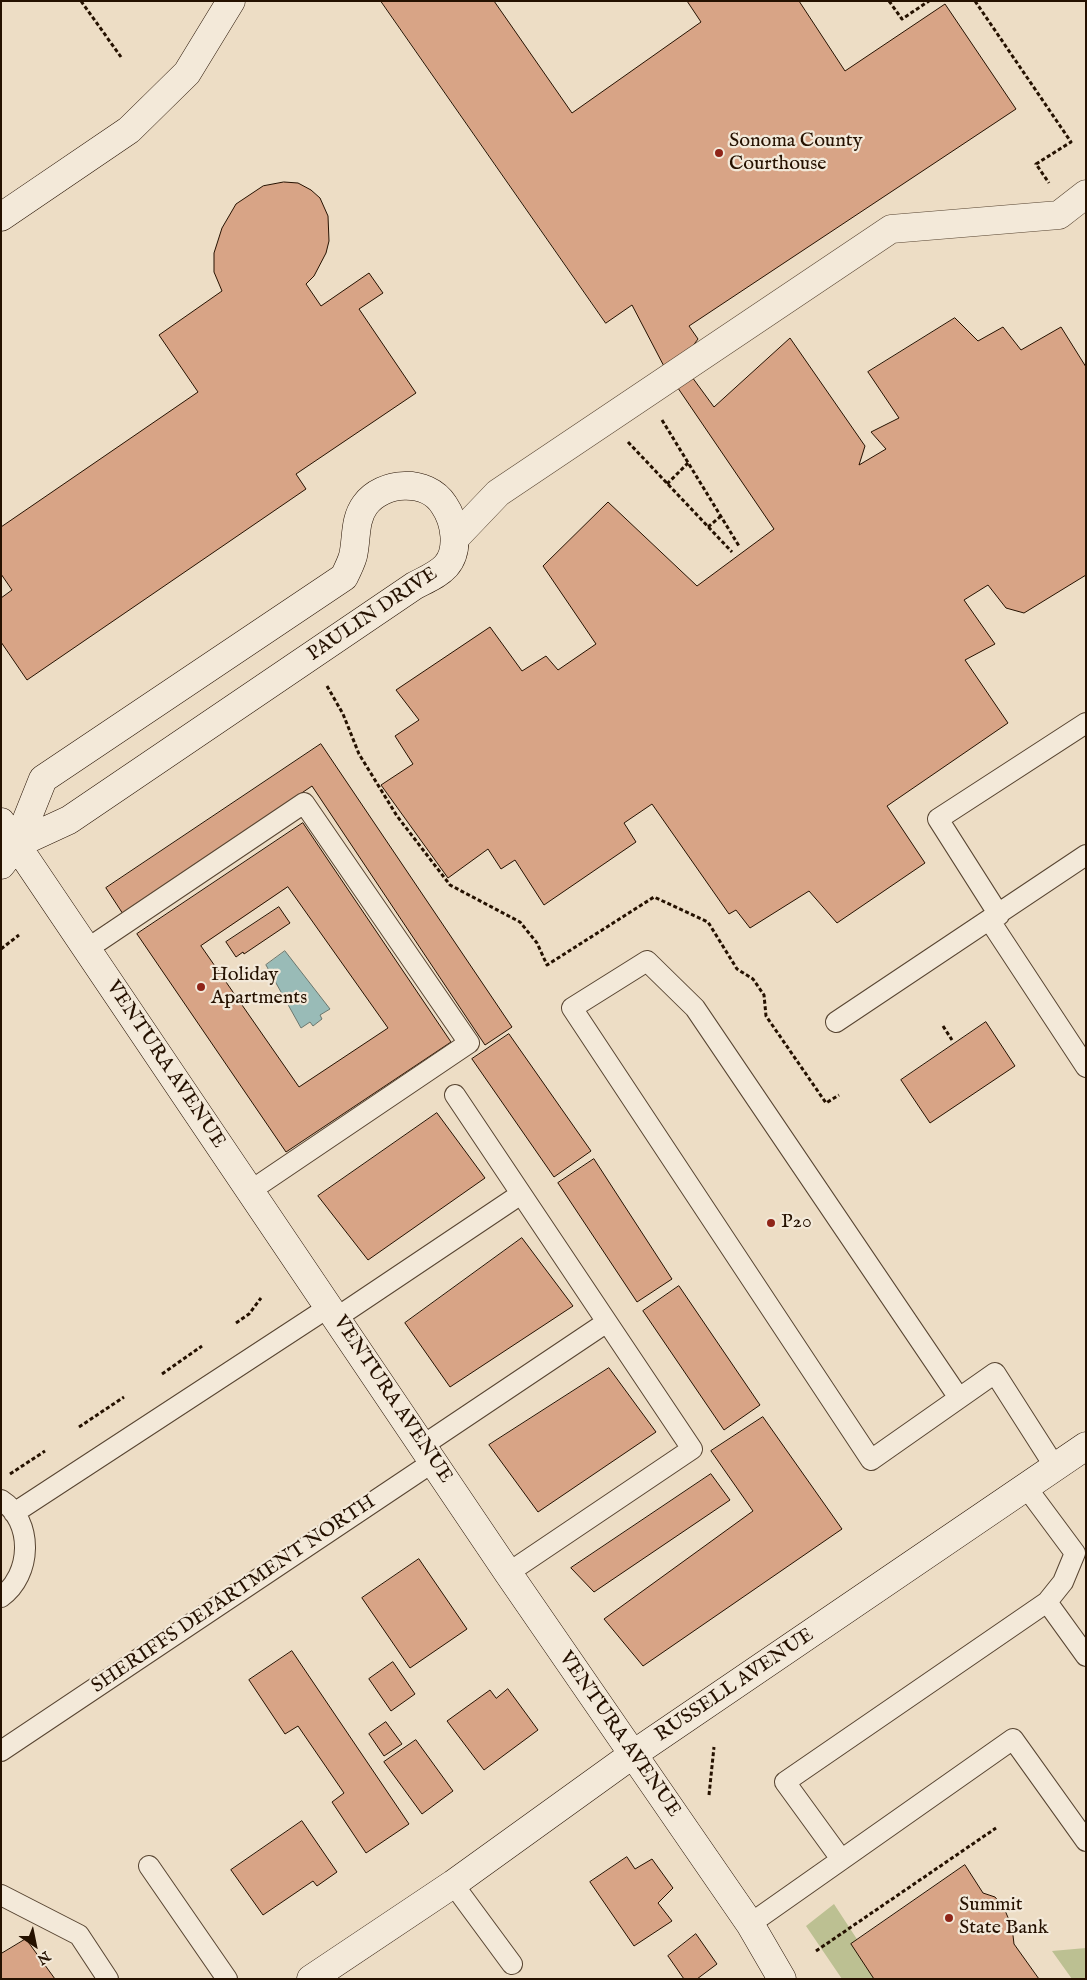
<!DOCTYPE html>
<html>
<head>
<meta charset="utf-8">
<style>
	body { margin:0 }
	#map { position:relative; width:1087px; height:1980px; overflow:hidden; background:#edddc5; font-family:"IM FELL English",serif }
	canvas { display:block }
	.frame { position:absolute; inset:0; border:2px solid #251100; pointer-events:none }
	.north { position:absolute; left:10px; top:1920px; width:50px; height:50px; -webkit-text-stroke:4px #f3e9d9; paint-order:stroke; rotate:146deg; font-size:14px; font-weight:700; line-height:20px; text-align:center; color:#251100 }
	.north::after { content:''; display:block; margin:auto; width:18px; height:22px; background:#251100; clip-path:polygon(50% 0,100% 100%,50% 72%,0 100%) }
</style>
</head>
<body>
<div id="map">
<canvas width="1087" height="1980"></canvas>
<div class="frame"></div>
<div class="north">N</div>
</div>
<script>
const g = document.querySelector('canvas').getContext('2d');
g.lineJoin = 'round';
function fillPath(path, color) { g.fillStyle = color; g.fill(path, 'evenodd'); }
function stroke(path, color, width, dash) { g.strokeStyle = color; g.lineWidth = width; g.lineCap = dash ? 'butt' : 'round'; g.setLineDash(dash || []); g.stroke(path); }
function drawText(font, color, halo, rows, align = 'center') {
  g.font = font + ' "IM FELL English",serif'; g.lineWidth = 4.5; g.setLineDash([]); g.textBaseline = 'middle'; g.strokeStyle = halo; g.fillStyle = color; for (const [text, x, y, turn = 0] of rows) {
    g.save(); g.translate(x, y); g.rotate((+turn || 0) * Math.PI / 180); g.textAlign = isNaN(turn) ? turn : align; if (halo) g.strokeText(text, 0, 0); g.fillText(text, 0, 0); g.restore();
  }
}
const green = new Path2D(`
	M834,1904l49,75h-41l-36,-53z
	M1086,1948v31h-14l-20,-28z`);
const water = new Path2D(`
	M285,951l45,58 -10,6 2,4 -9,7 -3,-4 -9,6 -35,-63z`);
const building = new Path2D(`
	M381,1h113l78,112 129,-91 -14,-21h112l46,70 100,-67 71,105 -327,217 9,13 -17,23 -14,10 -35,-67 -26,18z
	M284,182l14,1 13,7 9,8 8,18 1,25 -3,12 -12,23 -8,8 15,22 48,-33 14,20 -24,16 57,84 -120,81 10,15 -279,191 -26,-38v-44l11,-8 -11,-16v-47l197,-135 -39,-57 63,-44 -8,-19v-19l8,-25 14,-24 27,-18z
	M955,318l23,23 25,-14 18,23 40,-23 25,40v208l-62,38 -18,-5 -18,-23 -24,15 31,44 -30,16 43,63 -121,83 38,57 -88,60 -28,-32 -59,37 -14,-18 -7,4 -77,-110 -28,19 12,19 -92,63 -29,-45 -14,9 -13,-20 -40,29 -67,-93 32,-21 -18,-28 24,-16 -23,-30 94,-63 32,44 24,-15 12,14 38,-26 -53,-78 65,-64 89,84 77,-57 -107,-157 14,-10 33,45 76,-69 75,108 -6,19 27,-16 -15,-17 28,-14 -31,-46z
	M321,744l191,283 -27,18 -173,-259 -189,128 -17,-26z
	M303,823l148,219 -165,110 -149,-218zM288,887l100,141 -89,59 -98,-141z
	M279,907l11,16 -46,31 -1,-2 -7,5 -10,-15z
	M986,1022l29,44 -85,57 -29,-43z
	M509,1034l82,117 -37,26 -82,-118z
	M437,1113l48,65 -117,82 -50,-64z
	M594,1159l78,120 -35,23 -79,-119z
	M522,1238l51,68 -123,81 -45,-64z
	M679,1286l81,119 -36,25 -81,-119z
	M609,1368l47,64 -118,80 -49,-67z
	M763,1417l79,112 -199,137 -39,-47 149,-108 -42,-60z
	M711,1474l19,26 -136,92 -23,-24z
	M419,1559l48,70 -57,39 -48,-70z
	M292,1651l117,173 -43,29 -34,-51 12,-9 -46,-67 -13,8 -36,-54z
	M393,1662l22,32 -24,17 -22,-32z
	M508,1689l30,41 -54,40 -37,-49 43,-31 6,8z
	M386,1722l16,22 -18,12 -15,-22z
	M416,1740l37,51 -31,23 -38,-52z
	M302,1821l35,51 -20,14 -4,-5 -50,34 -32,-45z
	M627,1857l8,12 17,-10 21,29 -15,15 14,18 -38,25 -44,-64z
	M965,1865l18,28 12,4 9,11 8,19 2,17 25,35h-165l-23,-35z
	M696,1934l21,30 -20,15h-13l-16,-23z
	M26,1939l29,40h-54v-25z`);
const path = new Path2D(`
	M81,1l40,56
	M889,1l13,18 27,-18
	M975,1l96,141 -35,22 13,19
	M662,420l77,126
	M628,442l104,110
	M667,484l21,-21
	M708,527l13,-11
	M327,686l16,28 16,40 38,62 53,69 70,37 17,21 10,22 107,-68 54,25 29,47 16,10 11,16 2,21 60,87 13,-8
	M1,949l18,-14
	M943,1026l9,14
	M236,1323l13,-9 12,-16
	M162,1374l40,-28
	M79,1427l45,-30
	M10,1474l35,-23
	M709,1795l5,-48
	M816,1951l180,-123`);
const lane = new Path2D(`
	M999,915l-61,-96 148,-96
	M990,921l96,146
	M87,949l217,-146 165,240 -219,148
	M836,1022l250,-167
	M455,1095l237,354 -184,124
	M336,1318l185,-124
	M959,1398l-264,-390 -48,-47 -75,47 299,452 124,-87 60,94
	M422,1446l185,-124
	M1026,1487l49,66 -12,29 -16,20
	M1,1500c33,21 31,75 0,97
	M14,1513l315,-206
	M1,1751l432,-289
	M841,1859l-56,-77 262,-180 39,54
	M149,1866l78,113
	M453,1884l59,80
	M1,1895l78,40 29,44
	M750,1924l263,-185 73,102`);
const street = new Path2D(`
	M456,537l42,-44 393,-264 168,-14 27,-21`);
const secondary = new Path2D(`
	M1,217l128,-87 58,-57 44,-72
	M1,822l507,751 242,351 32,55
	M1,865l16,-21 26,-65 301,-202c3,-6 7,-14 9,-21 4,-17 1,-36 12,-51 17,-24 62,-27 79,0 11,16 16,45 2,61 -8,9 -21,14 -32,20l-345,234 -52,24
	M311,1979l142,-95 179,-129 454,-309`);
const markers = [
	[719,153,5,"#8f2418"],
	[201,987,5,"#8f2418"],
	[771,1223,5,"#8f2418"],
	[949,1918,5,"#8f2418"]
];
const poiNames = [
	["Sonoma County",729,142],
	["Courthouse",729,165],
	["Holiday",211,976],
	["Apartments",211,999],
	["P20",781,1223],
	["Summit",959,1906],
	["State Bank",959,1929]
];
const streetNames = [
	["PAULIN DRIVE",373,615,-34],
	["VENTURA AVENUE",165,1065,56],
	["VENTURA AVENUE",392,1400,56],
	["SHERIFFS DEPARTMENT NORTH",234,1595,-34],
	["RUSSELL AVENUE",735,1686,-34],
	["VENTURA AVENUE",619,1735,55]
];
fillPath(green, '#bcc092');
fillPath(water, '#99bbb7');
stroke(water, '#6b776e', 1);
fillPath(building, '#d8a486');
stroke(building, '#251100', 1);
stroke(lane, '#574431', 22);
stroke(street, '#574431', 29);
stroke(secondary, '#251100', 29);
stroke(path, '#251100', 3, [4, 2.5]);
stroke(lane, '#f3e9d9', 20);
stroke(street, '#f3e9d9', 28);
stroke(secondary, '#f3e9d9', 28);
for (const [x, y, r, color] of markers) { const dot = new Path2D(); dot.arc(x, y, r, 0, 2 * Math.PI); g.fillStyle = color; g.fill(dot); stroke(dot, '#f3e9d9', 2); }
drawText('20px', '#251100', '#f3e9d9', poiNames, 'left');
drawText('20px', '#251100', '#f3e9d9', streetNames);
</script>
</body>
</html>
